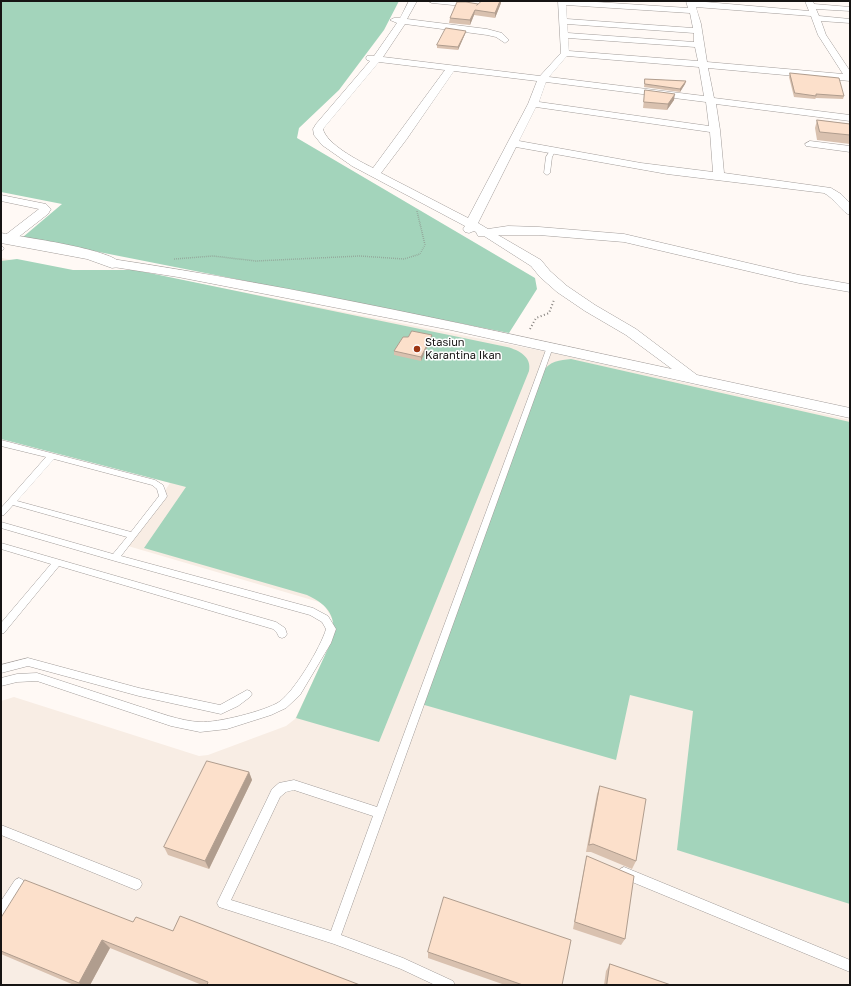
<!DOCTYPE html>
<html>
<head>
<meta charset="utf-8">
<style>
	body { margin:0 }
	#map { position:relative; width:851px; height:986px; overflow:hidden; background:#fff9f5; font-family:"Golos Text",sans-serif }
	canvas { display:block }
	.frame { position:absolute; inset:0; border:2px solid #161413; pointer-events:none }
</style>
</head>
<body>
<div id="map">
<canvas width="851" height="986"></canvas>
<div class="frame"></div>
</div>
<script>
const g = document.querySelector('canvas').getContext('2d');
g.lineJoin = 'round';
function fillPath(path, color) { g.fillStyle = color; g.fill(path, 'evenodd'); }
function stroke(path, color, width, dash) { g.strokeStyle = color; g.lineWidth = width; g.lineCap = dash ? 'butt' : 'round'; g.setLineDash(dash || []); g.stroke(path); }
function drawText(font, color, halo, rows, align = 'center') {
  g.font = font + ' "Golos Text",sans-serif'; g.lineWidth = 3; g.setLineDash([]); g.textBaseline = 'middle'; g.strokeStyle = halo; g.fillStyle = color; for (const [text, x, y, turn = 0] of rows) {
    g.save(); g.translate(x, y); g.rotate((+turn || 0) * Math.PI / 180); g.textAlign = isNaN(turn) ? turn : align; if (halo) g.strokeText(text, 0, 0); g.fillText(text, 0, 0); g.restore();
  }
}
const built = new Path2D(`
	M2,258l70,15 79,1 407,80 292,66v565h-849v-284l13,-4 185,59 9,-1 78,-29 9,-7 41,-86 1,-6 -13,-22 -5,-3 -191,-56 42,-63 -169,-46z`);
const green = new Path2D(`
	M1,1h398l-15,29 -45,60 -40,38 -2,10 238,140 2,11 -28,44 -486,-96 39,-33 -61,-12z
	M17,259l56,11h62l372,77c12,3 25,10 22,24l-150,371 -83,-24 35,-76c7,-24 -2,-37 -24,-47l-163,-47 42,-61 -185,-48v-178z
	M571,359l279,63v482l-173,-54 16,-139 -63,-16 -14,65 -195,-56 122,-332c6,-11 17,-12 28,-13z`);
const pathFar1 = new Path2D(`
	M174,259l39,-3 43,5 104,-5 44,3 16,-5 5,-9 -8,-34`);
const path = new Path2D(`
	M530,329l6,-11 13,-5 5,-13`);
const lane = new Path2D(`
	M551,149l5,1 -4,7 -2,16 -3,2 -3,-2 2,-16z
	M1,246l2,1 1,2 -3,2z
	M550,345l3,2 -212,588 62,23 50,23 2,4h-20l-34,-16 -67,-25 -115,-37 -2,-4 2,-4 53,-110 7,-6 15,-3 83,27 170,-460zM294,790l79,26 -42,115 -100,-31 49,-103 6,-5z
	M1,440l154,40 8,5 4,11 -1,2 -45,58 192,52 15,8 8,13 -5,14 -31,52 -14,13 -15,7 -44,14 -27,3 -29,-6 -134,-45 -20,1 -16,4v-8l16,-4 20,-1c34,11 67,22 101,33 19,6 42,15 62,16 17,1 65,-11 79,-20 15,-10 42,-55 47,-73l-4,-7 -12,-7 -195,-54 -114,-33v-6l112,32 14,-17 -114,-32 -9,10 -3,1v-8l45,-51 -45,-11zM54,459l98,26 5,4 2,7 -28,36 -114,-31z
	M1,543l275,79 9,6 2,6 -2,3 -3,1 -3,-1 -2,-4 -4,-4 -214,-63 -55,67 -3,1v-11l50,-59 -50,-15z
	M28,658l111,30 81,17 27,-15 3,1 2,3 -2,3 -12,9 -17,8 -82,-18 -111,-30 -27,7v-8z
	M1,825l139,55 2,4 -2,4 -4,2 -135,-55z
	M624,867l226,93v12l-230,-95 -2,-4 2,-4z
	M19,878l4,2 2,4 -2,4 -18,27 -4,2v-16l14,-21z`);
const street = new Path2D(`
	M409,1h8l-10,18 80,10 15,4 7,7 -4,3 -9,-6 -9,-2 -82,-11 -22,33 157,19 21,-23 -3,-52h23l107,7 -2,-7h8l115,10 -4,-10h8l1,3 36,3v4l-34,-2 3,7 31,3v4l-29,-2 5,14 24,36v10l-142,-13 6,30 136,17v6l-134,-17 4,26 4,43 107,15 10,6 9,9v12c-7,-2 -16,-17 -26,-22l-157,-19 -151,-27 -38,76 10,6 20,-3 31,1 85,7 175,41 51,9v8l-51,-9 -175,-41 -85,-7h-41l43,25 9,11 17,15 28,19 41,24 61,46 153,33v10l-399,-88 -273,-53 -71,-11 -1,-3 1,-3 5,-1c188,28 374,70 560,110l-46,-34 -41,-24 -28,-19 -17,-15 -9,-11 -47,-30h-6l-2,-4 -2,-1 -5,2 -4,-1 -2,-3 2,-3 -113,-60 -30,-21 -8,-10 -1,-6 3,-5 54,-63 -3,-1 -1,-2 1,-2h7l23,-33 -7,-3 4,-2h6zM566,5l124,8 3,15 -126,-9zM696,7l115,9 7,19 25,39 -136,-12 -6,-38zM567,24l127,9v9l-126,-9zM568,38l127,9 3,14 -129,-10zM567,56l132,11 5,29 -155,-19zM379,62l66,8 -72,98c-14,-7 -47,-24 -50,-39zM454,71l83,10 -9,23 -60,114 -87,-45 25,-33zM546,82l160,20 3,24 -170,-24zM536,107l174,25 3,40 -72,-9 -122,-22z
	M428,1l38,1 1,2 -4,2 -31,-3z
	M810,141l40,5v6l-44,-6 -1,-2z
	M1,195l45,9 5,5 -3,5 -36,28h-8l-2,-3 2,-3 35,-27 -38,-8z`);
const secondary = new Path2D(`
	M1,233c21,4 110,16 119,30l-2,4 -6,1 -25,-9 -86,-16z`);
const wall = new Path2D(`
	M501,3l-6,15 -21,-3 -4,10 -21,-2 1,-5 28,-14z
	M466,31l-1,3 -7,16 -21,-2v-3z
	M790,73l54,23 -1,3 -27,-1 -1,1 -21,-2 -5,-20z
	M645,79l41,2 -1,3 -5,8 -36,-5z
	M645,90l29,10 -7,10 -24,-2z
	M817,120l33,4v20l-33,-4 -2,-12z
	M431,338l-10,23 -27,-6v-4z
	M249,772l3,8 -43,89 -41,-14 -4,-8z
	M600,786l36,75 -4,8 -41,-17h-5l11,-58z
	M587,856l38,83 -4,6 -48,-16 12,-65z
	M1,918l132,4 40,9 187,54h-158l-92,-37 -20,37h-16l-73,-31z
	M428,952l134,33h-57l-77,-27z
	M610,964l61,21h-67l2,-14z`);
const shadedWall = new Path2D(`
	M500,1h1v2l-6,15v-5z
	M475,10l-1,5 -4,10v-5z
	M466,31l-1,3 -7,16v-3z
	M686,81l-1,3 -5,8v-3z
	M675,94l-1,6 -7,10 1,-6z
	M432,335l-1,3 -10,23v-4z
	M249,772l3,8 -43,89 -4,-8z
	M102,940l8,8 -20,37h-9l-2,-2z`);
const building = new Path2D(`
	M482,1h18l-5,12 -20,-3 -5,10 -20,-2 7,-16h9l12,2 -1,1z
	M446,28l20,3 -8,16 -21,-2z
	M790,73l49,5 5,18 -28,-2v2l-21,-3z
	M645,79l41,2 -6,8 -35,-5z
	M645,90l30,4 -7,10 -24,-2z
	M817,120l33,4v11l-30,-3z
	M412,331l20,4 -11,22 -27,-6 9,-14h5z
	M207,761l42,11 -44,89 -41,-14z
	M600,786l46,13 -10,62 -43,-17 -4,1z
	M587,856l47,20 -9,63 -50,-17z
	M25,880l108,42 3,-5 37,14 7,-15 180,69h-153l1,-3 -106,-42 -23,43 -78,-32v-33z
	M444,897l127,43 -9,45h-39l-95,-33z
	M610,964l61,21h-64z`);
const markers = [
	[417,349,4,"#9c3513"]
];
const poiNames = [
	["Stasiun",425,343],
	["Karantina Ikan",425,356]
];
fillPath(built, '#f8ede4');
fillPath(green, '#a3d4bb');
stroke(lane, '#a29c99', 1);
stroke(street, '#a29c99', 1);
stroke(secondary, '#a29c99', 1);
stroke(pathFar1, '#86827f', 1.5, [0.5, 1.5]);
stroke(path, '#86827f', 2, [1, 2.5]);
fillPath(lane, '#fff');
fillPath(street, '#fff');
fillPath(secondary, '#fff');
fillPath(wall, '#d9c1af');
fillPath(shadedWall, '#b09d8e');
fillPath(building, '#fce0cb');
stroke(building, '#b09d8e', 1);
for (const [x, y, r, color] of markers) { const dot = new Path2D(); dot.arc(x, y, r, 0, 2 * Math.PI); g.fillStyle = color; g.fill(dot); stroke(dot, '#fff', 1.5); }
drawText('11px', '#161413', '#fff', poiNames, 'left');
</script>
</body>
</html>
